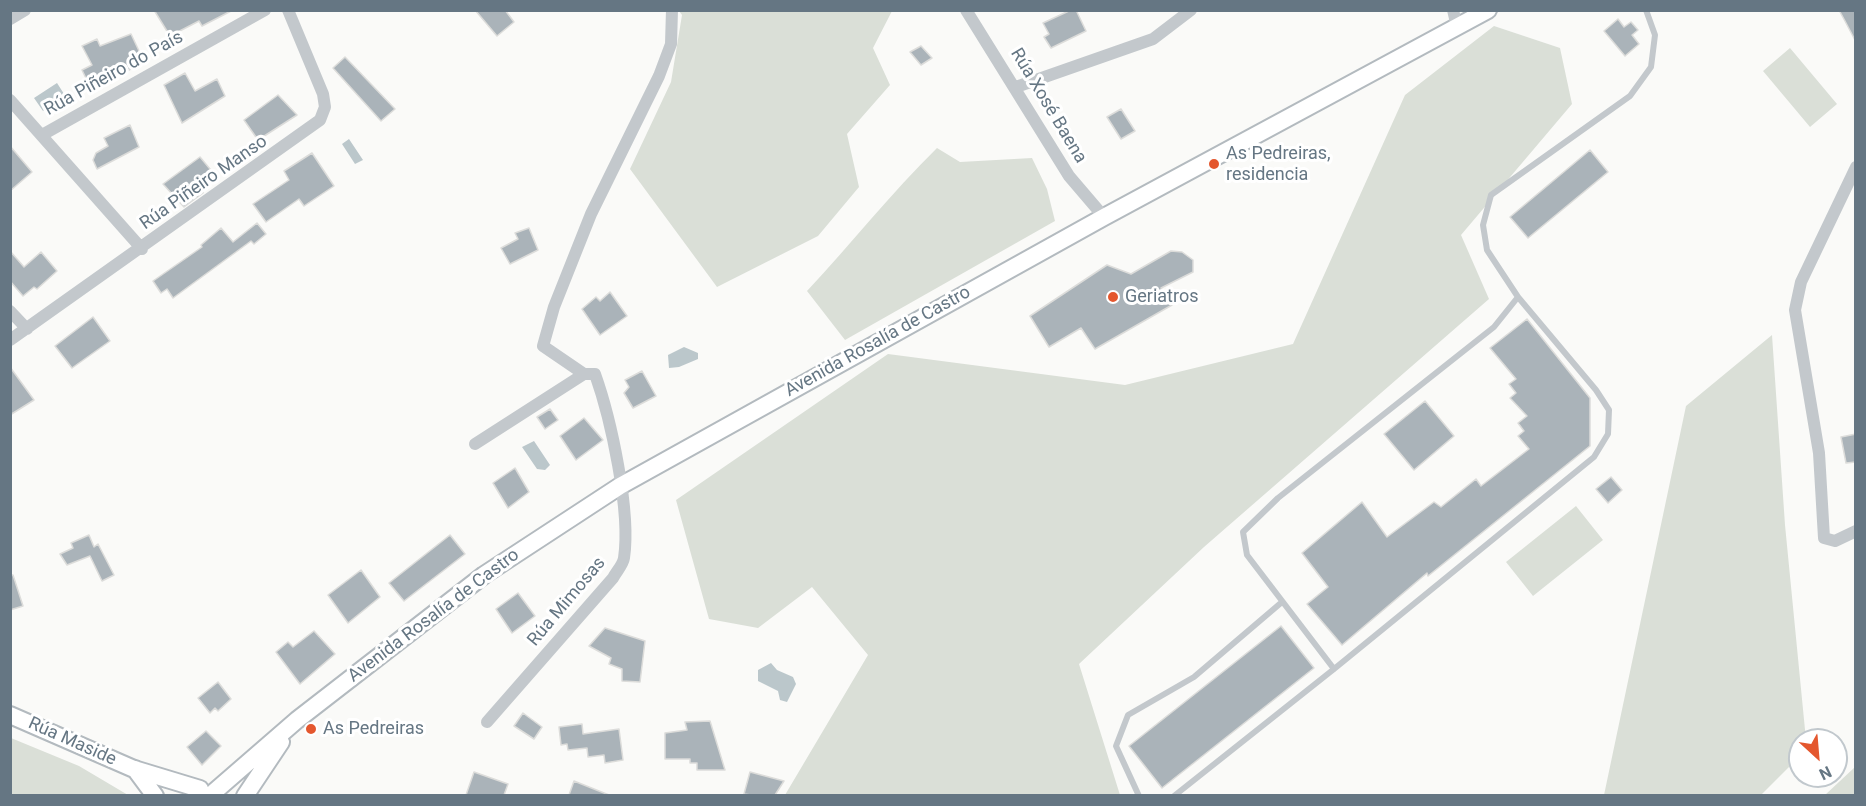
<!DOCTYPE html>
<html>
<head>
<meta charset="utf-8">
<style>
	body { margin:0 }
	#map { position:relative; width:1866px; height:806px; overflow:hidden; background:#fafaf8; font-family:Roboto,sans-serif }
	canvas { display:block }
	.frame { position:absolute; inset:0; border:12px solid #657683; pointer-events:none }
	.north { position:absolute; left:1788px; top:728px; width:60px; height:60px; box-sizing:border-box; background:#fff; border:2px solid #c1c8cd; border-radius:50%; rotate:154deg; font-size:16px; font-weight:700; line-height:24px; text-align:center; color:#657683 }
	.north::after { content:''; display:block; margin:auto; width:21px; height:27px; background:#e4572e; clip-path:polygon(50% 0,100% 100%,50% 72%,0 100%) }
</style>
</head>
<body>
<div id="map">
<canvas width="1866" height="806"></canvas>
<div class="frame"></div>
<div class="north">N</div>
</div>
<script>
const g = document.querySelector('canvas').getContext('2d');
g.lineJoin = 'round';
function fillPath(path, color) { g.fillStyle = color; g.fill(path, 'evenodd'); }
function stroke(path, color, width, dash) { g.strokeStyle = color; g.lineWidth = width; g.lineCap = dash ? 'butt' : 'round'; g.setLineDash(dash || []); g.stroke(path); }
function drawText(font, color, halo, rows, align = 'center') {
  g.font = font + ' Roboto,sans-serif'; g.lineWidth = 6; g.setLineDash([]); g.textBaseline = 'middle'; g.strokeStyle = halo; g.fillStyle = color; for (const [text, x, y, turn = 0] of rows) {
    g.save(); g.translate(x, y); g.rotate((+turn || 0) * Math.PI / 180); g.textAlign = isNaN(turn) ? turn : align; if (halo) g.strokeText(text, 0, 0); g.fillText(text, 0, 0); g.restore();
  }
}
const green = new Path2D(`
	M679,11h213l-19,37 17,37 -43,49 12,53 -41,49 -101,51 -87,-118 41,-87 11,-67z
	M1494,26l66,22 12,56 -111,131 28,64 -285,248 -125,117 41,131h-335l83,-140 -56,-68 -54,41 -49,-9 -33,-119 212,-146 237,31 168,-41 112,-249z
	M1790,48l47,56 -27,23 -47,-56z
	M937,148l23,14 72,-4 15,31 8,32 -210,119 -38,-49c44,-47 84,-98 130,-143z
	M1772,335l13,190 21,215h-6v16l-39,39h-157l82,-389z
	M1576,506l27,34 -70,56 -27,-34z
	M11,738l68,28 49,29h-117z
	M1855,767v28h-30z`);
const water = new Path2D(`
	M57,83l9,14 -23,14 -9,-13z
	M349,139l14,21 -8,4 -13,-20z
	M684,347l14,6v6l-19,8 -10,1 -1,-13z
	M534,441l16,24 -5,5 -8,-1 -15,-22z
	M771,663l6,7 16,7 3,7 -9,18 -7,-2 -2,-9 -20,-10v-11z`);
const building = new Path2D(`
	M154,10h79l-31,16 -3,-5 -29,15z
	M475,10h30l9,12 -17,14z
	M1071,10h5l10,21 -35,17 -7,-11 5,-3 -6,-11z
	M1839,10h17v32l-11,-21z
	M1618,19l6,8 7,-5 7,8 -6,5 7,9 -14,12 -21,-25z
	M131,34l9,19 -9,4 5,9 -44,25 -10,-21 10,-5 -10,-19 15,-7 3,7z
	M921,46l11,12 -11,7 -11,-13z
	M345,57l50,52 -14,12 -48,-53z
	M185,73l10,18 22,-12 8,17 -43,27 -18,-38z
	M278,95l19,20 -39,25 -14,-20z
	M1121,109l14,22 -14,8 -14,-22z
	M130,125l9,22 -42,22 -4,-9 3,-7 12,-7 -4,-8z
	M10,146l22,26 -22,19z
	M1590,150l18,22 -80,66 -18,-21z
	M312,153l22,33 -30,20 -5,-7 -33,23 -13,-18 36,-24 -5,-9z
	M200,157l15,18 -15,9 3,9 -19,14 -21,-23z
	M257,223l9,11 -12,10 -3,-3 -78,57 -6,-9 -6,4 -8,-12 49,-34 -1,-2 20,-17 12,14z
	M529,228l9,22 -28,14 -9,-16 17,-9 -3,-6z
	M10,251l14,16 17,-15 16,19 -20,18 -3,-2 -11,9 -13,-15z
	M1171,251l11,1 11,8v12l-32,16 11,17 -77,44 -14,-21 -32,19 -19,-31 77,-51 24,9z
	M610,292l17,24 -27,19 -18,-26 14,-12 4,4z
	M93,317l17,24 -38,27 -17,-22z
	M1527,319l63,79v48l-162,130 -1,-3 -85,72 -35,-41 21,-17 -26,-34 60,-51 25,35 47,-35 7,5 35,-28 5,7 48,-37 -11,-13 6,-5 -6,-8 9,-7 -17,-18 6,-5 -7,-9 7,-5 -26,-31z
	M10,367l24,33 -24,15z
	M642,371l14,25 -23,12 -9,-15 5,-6 -4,-7z
	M1425,401l29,35 -40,34 -30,-36z
	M550,409l8,11 -13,9 -8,-12z
	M584,418l19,22 -27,20 -16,-24z
	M1856,434v28l-10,1 -5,-26z
	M515,468l14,24 -21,16 -15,-25z
	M1611,477l11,13 -14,13 -12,-14z
	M89,535l5,12 4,-3 16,31 -12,6 -12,-25 -23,9 -7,-11 13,-6 -2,-5z
	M450,535l15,19 -61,47 -15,-18z
	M361,570l19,27 -32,26 -20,-28z
	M10,575h3l10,31 -13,4z
	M518,593l17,23 -23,17 -16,-24z
	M1281,626l33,42 -152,120 -33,-42z
	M605,628l40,13 -5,41 -18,-1v-12l-13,-5 2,-6 -22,-12z
	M314,631l21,23 -35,30 -24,-32 12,-10 5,5z
	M218,682l13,17 -13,12 -3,-3 -5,5 -12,-15z
	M523,713l19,14 -8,12 -20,-13z
	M710,721l15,49h-28v-7h-7v-4h-25v-26l22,-3 -2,-8z
	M582,724l1,10 36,-5 4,31 -18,3 -1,-8 -16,2 -1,-9 -19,2 -1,-6 -6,1 -2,-18z
	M206,731l15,15 -19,19 -15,-18z
	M474,772l34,12 -4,11h-38z
	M750,772l34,9 -9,14h-24l-7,-1z
	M574,781l35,14h-40z`);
const lane = new Path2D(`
	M1518,297l-24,30 -216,171 -35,34 4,23 87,114 260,-212 14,-23 1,-24 -13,-20 -78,-93 -31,-47 -4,-25 8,-30 139,-99 21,-29 4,-32 -9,-25
	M1139,796l-23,-50 12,-31 66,-38 88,-75
	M1174,796l160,-127`);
const street = new Path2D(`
	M966,10l103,166 35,41
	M1453,10l4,17
	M10,19l15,-9
	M1016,87l137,-48 38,-29
	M10,100l132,149
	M42,135l223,-125
	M1856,167l-55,115 -6,28 24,143 5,85 11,3 21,-10
	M10,311l17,18
	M10,340l310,-220 5,-13 -2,-13 -35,-84
	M475,444l109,-70
	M487,722l126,-144c3,-6 10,-13 11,-20 7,-47 -13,-139 -29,-184h-11l-41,-28 11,-39 37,-93 68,-138 12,-32 1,-34`);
const secondary = new Path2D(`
	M10,715l124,54 66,20
	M135,769l20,27
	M214,792l83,-72 187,-145 136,-89 484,-269 384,-207
	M245,796l36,-54`);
const markers = [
	[1214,164,6,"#e4572e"],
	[1113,297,6,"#e4572e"],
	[311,729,6,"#e4572e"]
];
const streetNames = [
	["Rúa Piñeiro do País",114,74,-29],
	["Rúa Xosé Baena",1048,106,59],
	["Rúa Piñeiro Manso",204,183,-35],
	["Avenida Rosalía de Castro",878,342,-29],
	["Rúa Mimosas",567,602,-50],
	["Avenida Rosalía de Castro",434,616,-37],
	["Rúa Maside",72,742,24]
];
const poiNames = [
	["As Pedreiras,",1226,154],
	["residencia",1226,175],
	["Geriatros",1125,297],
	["As Pedreiras",323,729]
];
fillPath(green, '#dadfd7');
fillPath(water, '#bbc7cb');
fillPath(building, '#aab3b9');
stroke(building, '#dcdcda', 1.5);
stroke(secondary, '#b3babf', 20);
stroke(lane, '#c3c8cc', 6);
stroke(street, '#c3c8cc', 12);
stroke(secondary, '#fff', 16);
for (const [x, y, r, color] of markers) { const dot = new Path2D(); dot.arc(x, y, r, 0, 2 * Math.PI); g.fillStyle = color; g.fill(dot); stroke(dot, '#fff', 2); }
drawText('18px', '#657683', '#fff', streetNames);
drawText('18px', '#657683', '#fff', poiNames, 'left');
</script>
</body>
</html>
